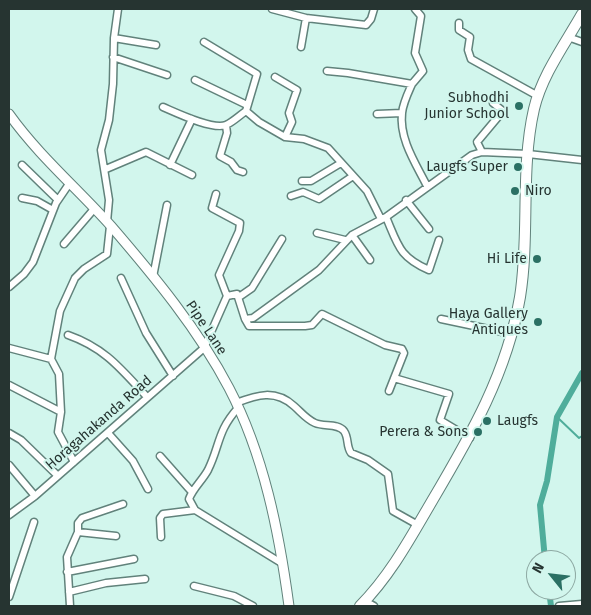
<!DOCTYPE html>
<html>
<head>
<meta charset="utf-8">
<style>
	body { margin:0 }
	#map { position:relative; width:591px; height:615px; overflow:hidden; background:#d2f6ed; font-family:"Fira Sans",sans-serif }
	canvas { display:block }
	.frame { position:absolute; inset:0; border:10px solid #263431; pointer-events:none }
	.north { position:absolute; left:526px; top:550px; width:50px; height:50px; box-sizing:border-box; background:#d2f6ed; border:1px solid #8da8a2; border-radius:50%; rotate:299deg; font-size:14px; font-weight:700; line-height:20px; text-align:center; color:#263431 }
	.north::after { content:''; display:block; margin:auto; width:18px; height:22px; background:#2b7064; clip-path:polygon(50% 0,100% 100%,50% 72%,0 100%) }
</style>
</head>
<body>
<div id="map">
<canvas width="591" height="615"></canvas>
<div class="frame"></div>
<div class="north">N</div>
</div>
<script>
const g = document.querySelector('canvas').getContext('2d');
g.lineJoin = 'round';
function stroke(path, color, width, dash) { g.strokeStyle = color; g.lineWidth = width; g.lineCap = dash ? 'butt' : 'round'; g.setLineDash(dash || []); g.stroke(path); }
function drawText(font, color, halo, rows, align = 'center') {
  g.font = font + ' "Fira Sans",sans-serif'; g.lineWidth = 4; g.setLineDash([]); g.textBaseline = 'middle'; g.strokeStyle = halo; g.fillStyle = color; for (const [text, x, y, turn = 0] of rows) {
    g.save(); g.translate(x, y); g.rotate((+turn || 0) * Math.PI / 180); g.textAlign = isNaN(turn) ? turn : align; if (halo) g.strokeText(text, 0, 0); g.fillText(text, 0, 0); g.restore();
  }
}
const stream = new Path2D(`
	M557,417l22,21 3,-2`);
const canal = new Path2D(`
	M545,560l-5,-55 7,-24 10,-64 25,-44
	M549,590l2,16`);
const street = new Path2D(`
	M272,9l34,9 60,7 5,-6 3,-10
	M459,23v7l11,7 -2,13 3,9 67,37
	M568,37l14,5
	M114,38l42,7
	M204,42l53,32 -11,37 13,11 26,15 19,2 24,9 39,43 14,28
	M301,47l5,-29
	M113,57l54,18
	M327,71l21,2 64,11 11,-13 -8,-18 6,-37 -6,-7
	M275,77l22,13 -8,23 3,9 -7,15
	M195,80l52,25
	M412,84c-4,9 -9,19 -10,29 -3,26 14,51 25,73
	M163,107c14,6 49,23 63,18 7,-3 14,-10 20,-14
	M377,114l25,-1
	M226,125l1,8 -7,23 11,6 6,8 6,2
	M482,152l-5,-10 26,-31 -10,-8
	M22,165l36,35
	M170,165l22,-46
	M106,169l40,-17 46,23
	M302,181h9l30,-18
	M216,194l-4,14 28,15 -1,8 -20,44 8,21
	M291,196l12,-4 16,7 34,-23
	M22,198l15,3 16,9
	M406,200l23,29
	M386,217c12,28 13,40 43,53l10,-30
	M107,222l2,-22 -8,-50 8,-30 4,-36 1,-46 4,-29
	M317,233l28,7
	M352,235l18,25
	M64,244l30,-35
	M153,277l14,-72
	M121,278l25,55 27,43
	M9,287l15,-13 9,-12 23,-59 13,-19
	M239,297l13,-9 30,-49
	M245,319l4,7h56l7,-1 10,-11 63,31 17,4 2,4 -15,38
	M441,319l71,15
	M68,335c37,13 53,34 79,62
	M9,348l42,11
	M394,378l55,16 -9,26 30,18
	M9,385l52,27
	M236,403c21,-8 39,-14 58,3 7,6 12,13 21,17 9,4 23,0 29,8 5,7 2,15 7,22l17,7 20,14 5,37 25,14
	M9,433l12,7 37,36
	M108,433l25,28 15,28
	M160,456l31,35
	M74,462l-16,-30 3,-20 -2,-38 -8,-15 9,-48 15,-33 9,-9 23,-15 3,-28
	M9,465l26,31
	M195,510l-6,-11c4,-11 13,-18 19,-29 12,-24 9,-39 30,-62
	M9,515l26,-19 169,-148 23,-52 10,-2 8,25 8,-1 66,-48 33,-35 34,-18 86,-62 10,-3 46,2 54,6
	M78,532l38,4
	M161,537l-1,-19 3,-4 32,-4 88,54
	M67,572l67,-13
	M194,586l40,10 19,10
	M69,592l37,-9 39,-4
	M9,597l25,-75
	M365,601l9,5
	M70,606l-3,-49 11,-25v-9l4,-5 41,-14
	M559,606l23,-2`);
const secondary = new Path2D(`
	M9,114c30,42 68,74 102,112 43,50 87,103 118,162 35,67 50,144 60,218`);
const primary = new Path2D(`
	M360,606c30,-30 51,-69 72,-105 39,-66 75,-128 88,-204 10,-62 0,-127 14,-188 8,-34 31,-65 48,-95`);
const markers = [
	[519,106,5,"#2b7064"],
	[518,167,5,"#2b7064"],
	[515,191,5,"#2b7064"],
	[537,259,5,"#2b7064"],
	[538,322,5,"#2b7064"],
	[487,421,5,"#2b7064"],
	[478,432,5,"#2b7064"]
];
const poiNames = [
	["Subhodhi",509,98],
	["Junior School",509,114],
	["Laugfs Super",508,167],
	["Niro",525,191,"left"],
	["Hi Life",527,259],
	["Haya Gallery",528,314],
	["Antiques",528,330],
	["Laugfs",497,421,"left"],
	["Perera & Sons",468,432]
];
const streetNames = [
	["Pipe Lane",206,328,56],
	["Horagahakanda Road",99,423,-41]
];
stroke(stream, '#4fad9b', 2);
stroke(canal, '#4fad9b', 6);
stroke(street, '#61827b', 9);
stroke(secondary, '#61827b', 11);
stroke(primary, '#61827b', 12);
stroke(street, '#fff', 6);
stroke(secondary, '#fff', 9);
stroke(primary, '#fff', 10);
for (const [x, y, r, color] of markers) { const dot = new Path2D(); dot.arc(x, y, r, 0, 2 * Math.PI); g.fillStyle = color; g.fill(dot); stroke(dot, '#d2f6ed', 2); }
drawText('14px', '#263431', '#d2f6ed', poiNames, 'right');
drawText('14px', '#263431', '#d2f6ed', streetNames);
</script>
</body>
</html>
